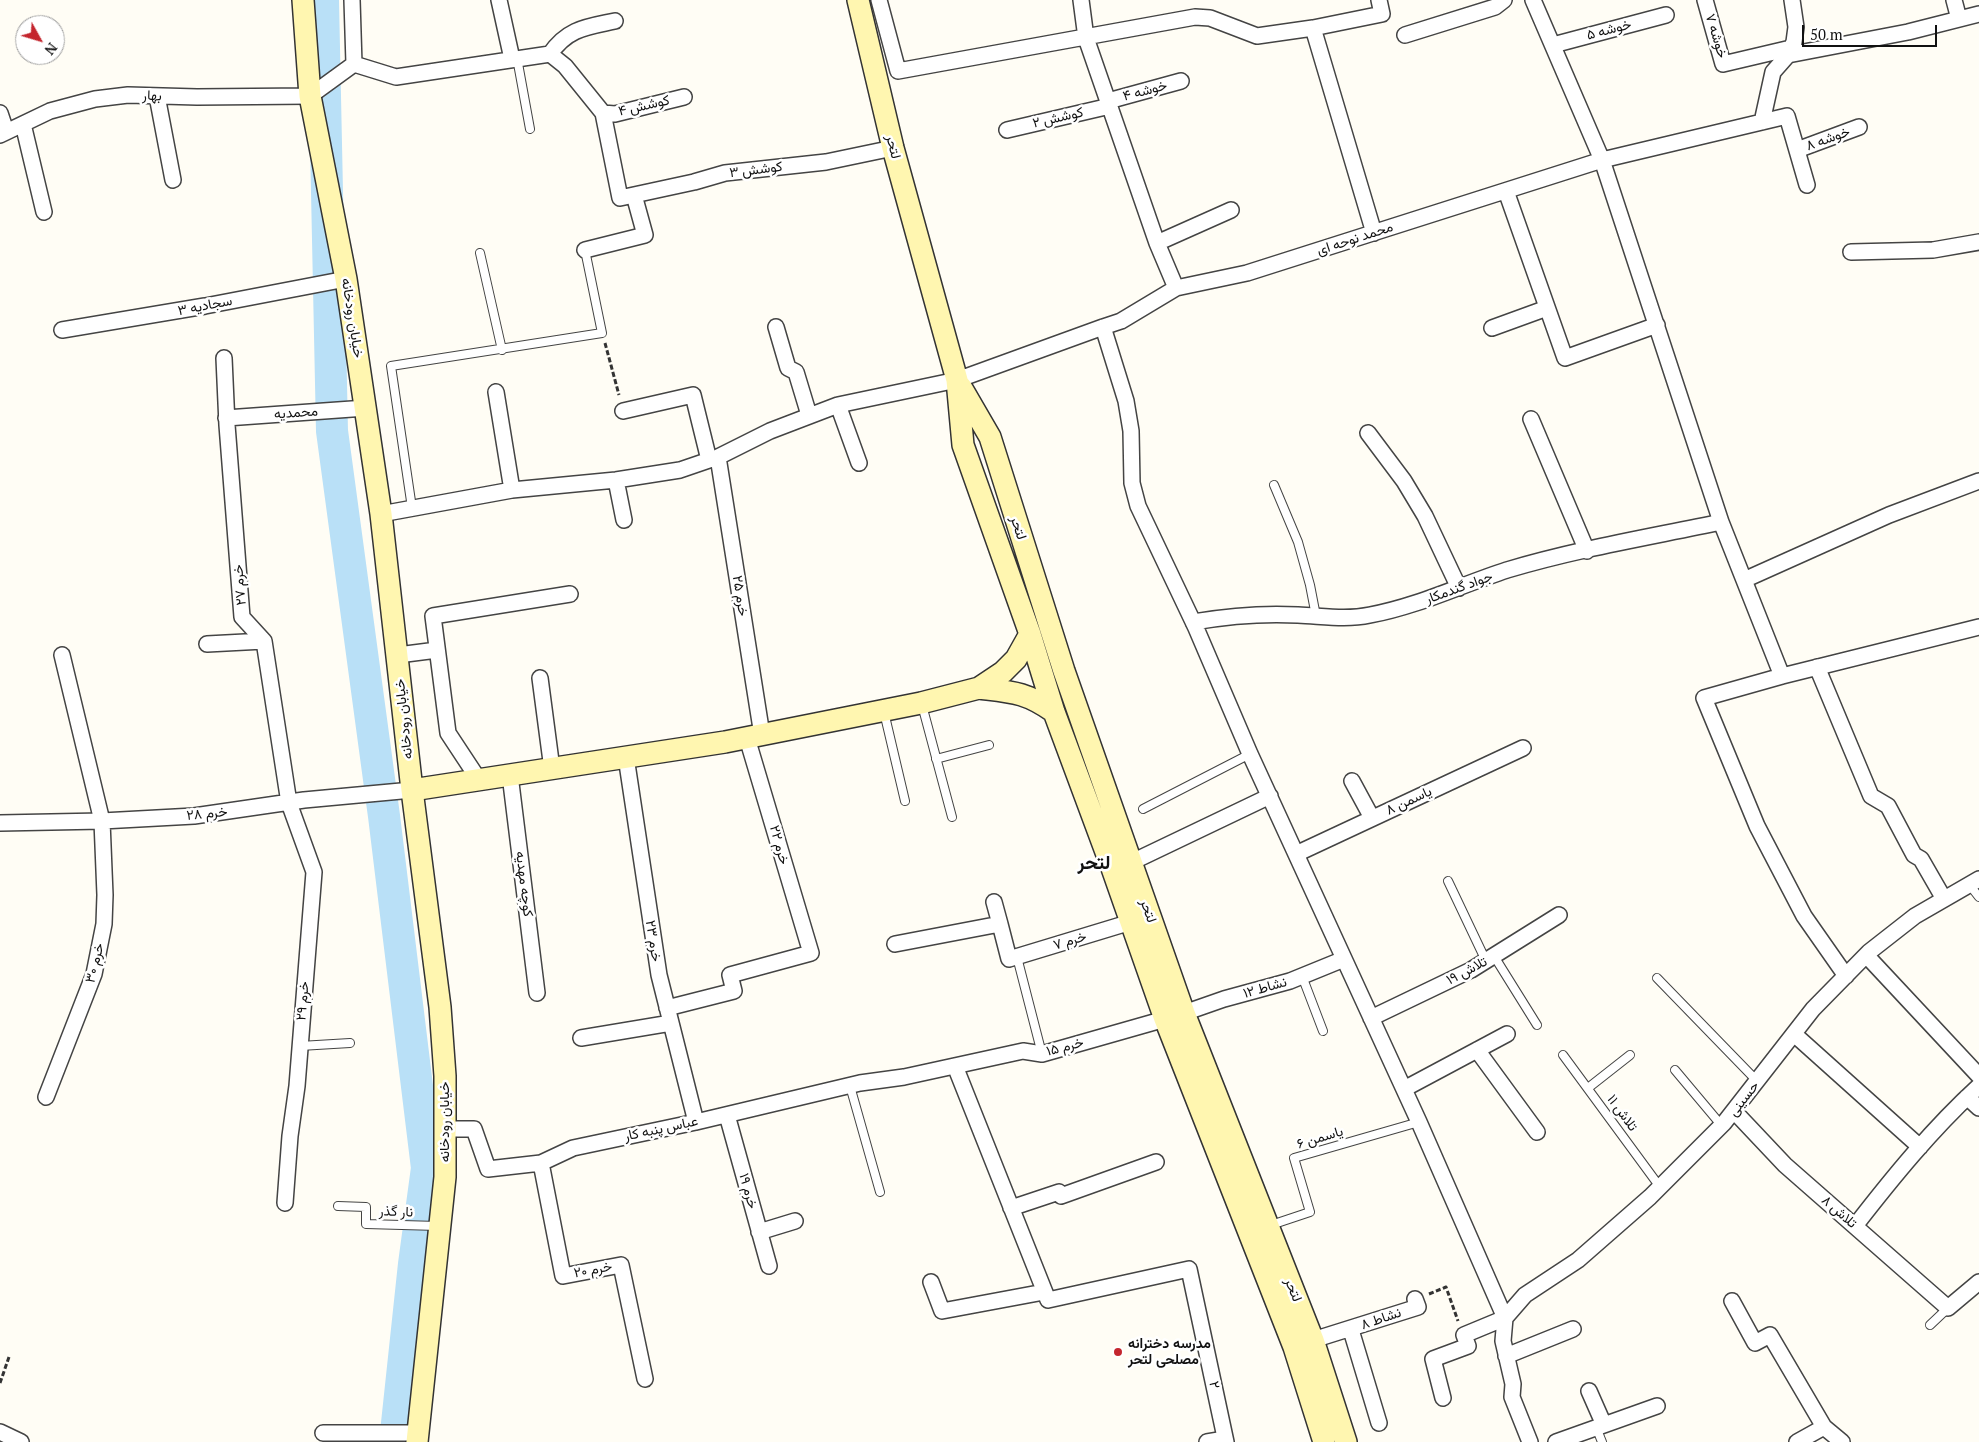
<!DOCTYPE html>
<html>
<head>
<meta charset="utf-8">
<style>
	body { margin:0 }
	#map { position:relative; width:1979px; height:1442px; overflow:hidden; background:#fffdf5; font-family:"PT Serif",serif }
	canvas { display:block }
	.north { position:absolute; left:15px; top:15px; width:50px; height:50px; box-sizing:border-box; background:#fff; border:1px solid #a0a0a0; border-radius:50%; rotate:129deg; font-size:14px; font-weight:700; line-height:20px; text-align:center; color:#111 }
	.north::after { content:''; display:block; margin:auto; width:18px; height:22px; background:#c4262e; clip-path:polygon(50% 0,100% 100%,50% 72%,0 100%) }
	.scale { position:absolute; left:1802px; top:25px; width:135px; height:22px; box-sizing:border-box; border:2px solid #111; border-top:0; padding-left:6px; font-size:15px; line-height:18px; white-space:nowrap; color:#111; -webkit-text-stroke:4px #fff; paint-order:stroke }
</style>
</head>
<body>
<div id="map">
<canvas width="1979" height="1442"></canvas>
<div class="north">N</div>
<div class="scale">50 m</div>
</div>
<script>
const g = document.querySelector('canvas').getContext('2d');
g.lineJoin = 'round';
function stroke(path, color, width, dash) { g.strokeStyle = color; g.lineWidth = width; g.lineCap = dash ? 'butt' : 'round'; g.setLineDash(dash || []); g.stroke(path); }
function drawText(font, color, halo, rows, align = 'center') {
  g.font = font + ' "PT Serif",Vazirmatn,serif'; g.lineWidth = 5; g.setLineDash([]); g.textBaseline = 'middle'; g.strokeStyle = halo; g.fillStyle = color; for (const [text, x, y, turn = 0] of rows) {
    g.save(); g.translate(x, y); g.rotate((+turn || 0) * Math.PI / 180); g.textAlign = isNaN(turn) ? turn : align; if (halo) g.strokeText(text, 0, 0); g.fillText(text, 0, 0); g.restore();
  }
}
const river = new Path2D(`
	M323,0l9,431 52,385 43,352 -13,96 -19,178`);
const path = new Path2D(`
	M605,343l14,52
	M1429,1294l17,-7 12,34
	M0,1383l9,-26`);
const lane = new Path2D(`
	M517,58l13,71
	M480,253l22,97
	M1274,485l24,57 12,43 6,31
	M412,508l-21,-142 211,-33 -17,-83
	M922,705l30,112
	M884,712l21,89
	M936,759l53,-14
	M1143,809l107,-55
	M1448,881l38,80
	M1969,884l10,13
	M1494,956l43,69
	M1017,957l25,97
	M1302,976l21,55
	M1657,978l100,103
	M300,1046l50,-3
	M1563,1055l97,132
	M1675,1070l47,56
	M850,1086l30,106
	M1588,1088l42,-33
	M338,1206l28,1v17l72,2
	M1268,1226l42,-14 -16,-54 125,-36
	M1930,1325l18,-17
	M1596,1427l6,15`);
const street = new Path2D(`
	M499,0l13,59
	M879,0l19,71 297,-54 15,1 47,18 56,-8 69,-14 -3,-14
	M1081,0l5,38 71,205 19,45
	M1533,0l69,160 119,362 61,154
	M1705,0l18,64 68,-16
	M1954,0l5,19
	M1313,28l61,205
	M1405,35l90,-28 9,-7
	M1553,45l113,-30
	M550,54c18,-26 37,-27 65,-33
	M1788,55l120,-23 71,-18
	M354,64l42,13 154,-23 15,12 38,47 17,85 74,-16 31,-9 101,-11 67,-14
	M157,96l16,84
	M1108,101l73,-20
	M0,113l6,18
	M603,113l12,1 69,-17
	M1762,122l11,-50 15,-17 6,-13 2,-15 -4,-27
	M23,124l21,88
	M1007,130l103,-24
	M0,135l50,-24 45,-12 33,-4 69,2 113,-1 44,-32 -2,-64
	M1797,150l62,-23
	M1506,191l59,167 92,-33
	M1157,243l74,-33
	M585,250l60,-15 -11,-40
	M1851,252l82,-2 46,-8
	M776,327l12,41 8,4 13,43
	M1103,327l23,74 5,30 1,52 6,23 58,122 54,126 169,368 86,196 -2,23 10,43 -1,13 18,45
	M1492,328l55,-20
	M62,330l143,-24 141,-27
	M224,358l3,67 15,192 22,24 25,162 25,69 -17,214 -7,50 -5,67
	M496,392l16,98
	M838,405l21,58
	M623,411l70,-16 16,65
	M226,418l140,-10
	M1531,419l56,132
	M1368,433l36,48 21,35 34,72
	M718,457l44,278
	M616,480l8,40
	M381,514l131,-24 104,-10 64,-10 38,-13 52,-26 68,-26 119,-25 146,-53 18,-6 55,-33 71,-15 355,-113 185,-44 20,69
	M1744,580l145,-65 90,-34
	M1193,622c35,-6 70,-9 105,-7 25,1 48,5 72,0 48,-9 91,-30 137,-45 70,-21 143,-33 214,-48
	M207,644l57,-3
	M398,655l39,-5
	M1817,667l54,129 17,10 26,49 7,4 23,40
	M540,678l12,91
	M626,757l33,218 37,147
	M510,775l27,218
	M479,780l-31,-47 -15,-117 137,-22
	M1352,781l20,37
	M0,823l102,-2 92,-5 110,-16 108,-10
	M1296,854l227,-106
	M1132,862l138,-66
	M994,902l6,22
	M895,944l105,-20 9,35 122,-37
	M1866,955l113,121
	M1846,976l-42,-60 -47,-90 -53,-128 78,-22 197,-49
	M667,1008l67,-17 -4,-16 81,-22 -64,-215
	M1184,1013l40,-14 66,-18 54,-22
	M1371,1018l100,-48 88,-55
	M1794,1034l126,113
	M581,1038l90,-15
	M1477,1050l60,82
	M955,1066l93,234 141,-31 37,173
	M1404,1089l103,-55
	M46,1097l48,-123 10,-50 1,-29 -3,-74 -40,-166
	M1967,1097l12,11
	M1734,1111l51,54 163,143 31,-26
	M727,1115l42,151
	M445,1129h29l14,40 53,-6 32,-15 123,-26 164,-39 44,-6 119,-26 19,3 123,-35
	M541,1163l22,113 58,-11 24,114
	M1011,1208l48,-16 2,4 95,-34
	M1855,1226c38,-49 78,-98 124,-140
	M759,1232l36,-11
	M931,1282l11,29 102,-19
	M1732,1301l23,42 15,-8 54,92 -27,15
	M1351,1330l28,93
	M1313,1340l105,-33 -3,-8
	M1506,1356l67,-27
	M1589,1391l15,34
	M1443,1398l-10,-39 35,-13 -4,-11 41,-17 20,-23 53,-35 72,-63 74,-74 89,-114 56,-57 46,-36 64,-37
	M1824,1427l18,15
	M0,1432l21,10
	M323,1433h95
	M1207,1442l18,-3
	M1556,1442l101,-36`);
const secondary = new Path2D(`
	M303,0l7,96 36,183 35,235 31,276 28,217 5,69v101l-28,265
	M858,0l35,148 64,232 6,65 67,189 24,78 58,156 53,151 129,328 30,95
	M961,387l29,50 74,234 86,245 34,97 129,327 33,102
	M979,688c33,4 47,4 75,24
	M412,790l313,-48 196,-39 58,-15 24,-16 13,-13 14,-25`);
const markers = [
	[1118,1352,5,"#c4262e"]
];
const streetNames = [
	["خوشه ۵",1609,30,-15],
	["خوشه ۷",1716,36,73],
	["خوشه ۴",1145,91,-15],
	["بهار",152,96,2],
	["کوشش ۴",644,106,-13],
	["کوشش ۲",1058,118,-13],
	["خوشه ۸",1828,139,-20],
	["لتحر",893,147,76],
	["کوشش ۳",756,170,-7],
	["محمد نوحه ای",1355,239,-18],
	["سجادیه ۳",205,306,-11],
	["خیابان رودخانه",352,318,81],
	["محمدیه",296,413,-4],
	["لتحر",1018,528,72],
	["خرم ۲۷",240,585,-95],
	["جواد گندمکار",1459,588,-20],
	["خرم ۲۵",740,596,81],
	["خیابان رودخانه",404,719,-96],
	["یاسمن ۸",1409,801,-25],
	["خرم ۲۸",207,814,-6],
	["خرم ۲۲",779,845,74],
	["کوچه مهدیه",524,884,83],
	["لتحر",1148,911,71],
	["خرم ۲۳",653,941,81],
	["خرم ۷",1070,941,-17],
	["خرم ۳۰",95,963,-76],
	["تلاش ۱۹",1467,971,-28],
	["نشاط ۱۲",1265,988,-16],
	["خرم ۲۹",303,1001,-85],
	["خرم ۱۵",1065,1047,-15],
	["حسینی",1744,1099,-52],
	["تلاش ۱۱",1622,1113,54],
	["خیابان رودخانه",445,1122,-90],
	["عباس پنبه کار",661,1129,-12],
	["یاسمن ۶",1320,1138,-17],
	["خرم ۱۹",748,1191,74],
	["نار گذر",396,1212,2],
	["تلاش ۸",1839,1212,41],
	["خرم ۲۰",593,1270,-11],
	["لتحر",1293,1290,68],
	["نشاط ۸",1381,1319,-19],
	["۲",1214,1385,78]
];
const poiNames = [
	["مدرسه دخترانه",1128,1344],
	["مصلحی لتحر",1128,1360]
];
const districtNames = [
	["لتحر",1094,864]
];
stroke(river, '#b9e0f7', 32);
stroke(lane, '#444', 10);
stroke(street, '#444', 18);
stroke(secondary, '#333', 24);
stroke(path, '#333', 3, [5, 2.5]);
stroke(lane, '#fff', 8);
stroke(street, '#fff', 15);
stroke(secondary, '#fff6b0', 21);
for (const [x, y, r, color] of markers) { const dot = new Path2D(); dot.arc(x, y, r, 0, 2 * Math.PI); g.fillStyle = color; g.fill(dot); stroke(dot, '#fff', 2); }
drawText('14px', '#111', '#fff', streetNames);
drawText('bold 14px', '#111', '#fff', poiNames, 'left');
drawText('bold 19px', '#111', '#fff', districtNames);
</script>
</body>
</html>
